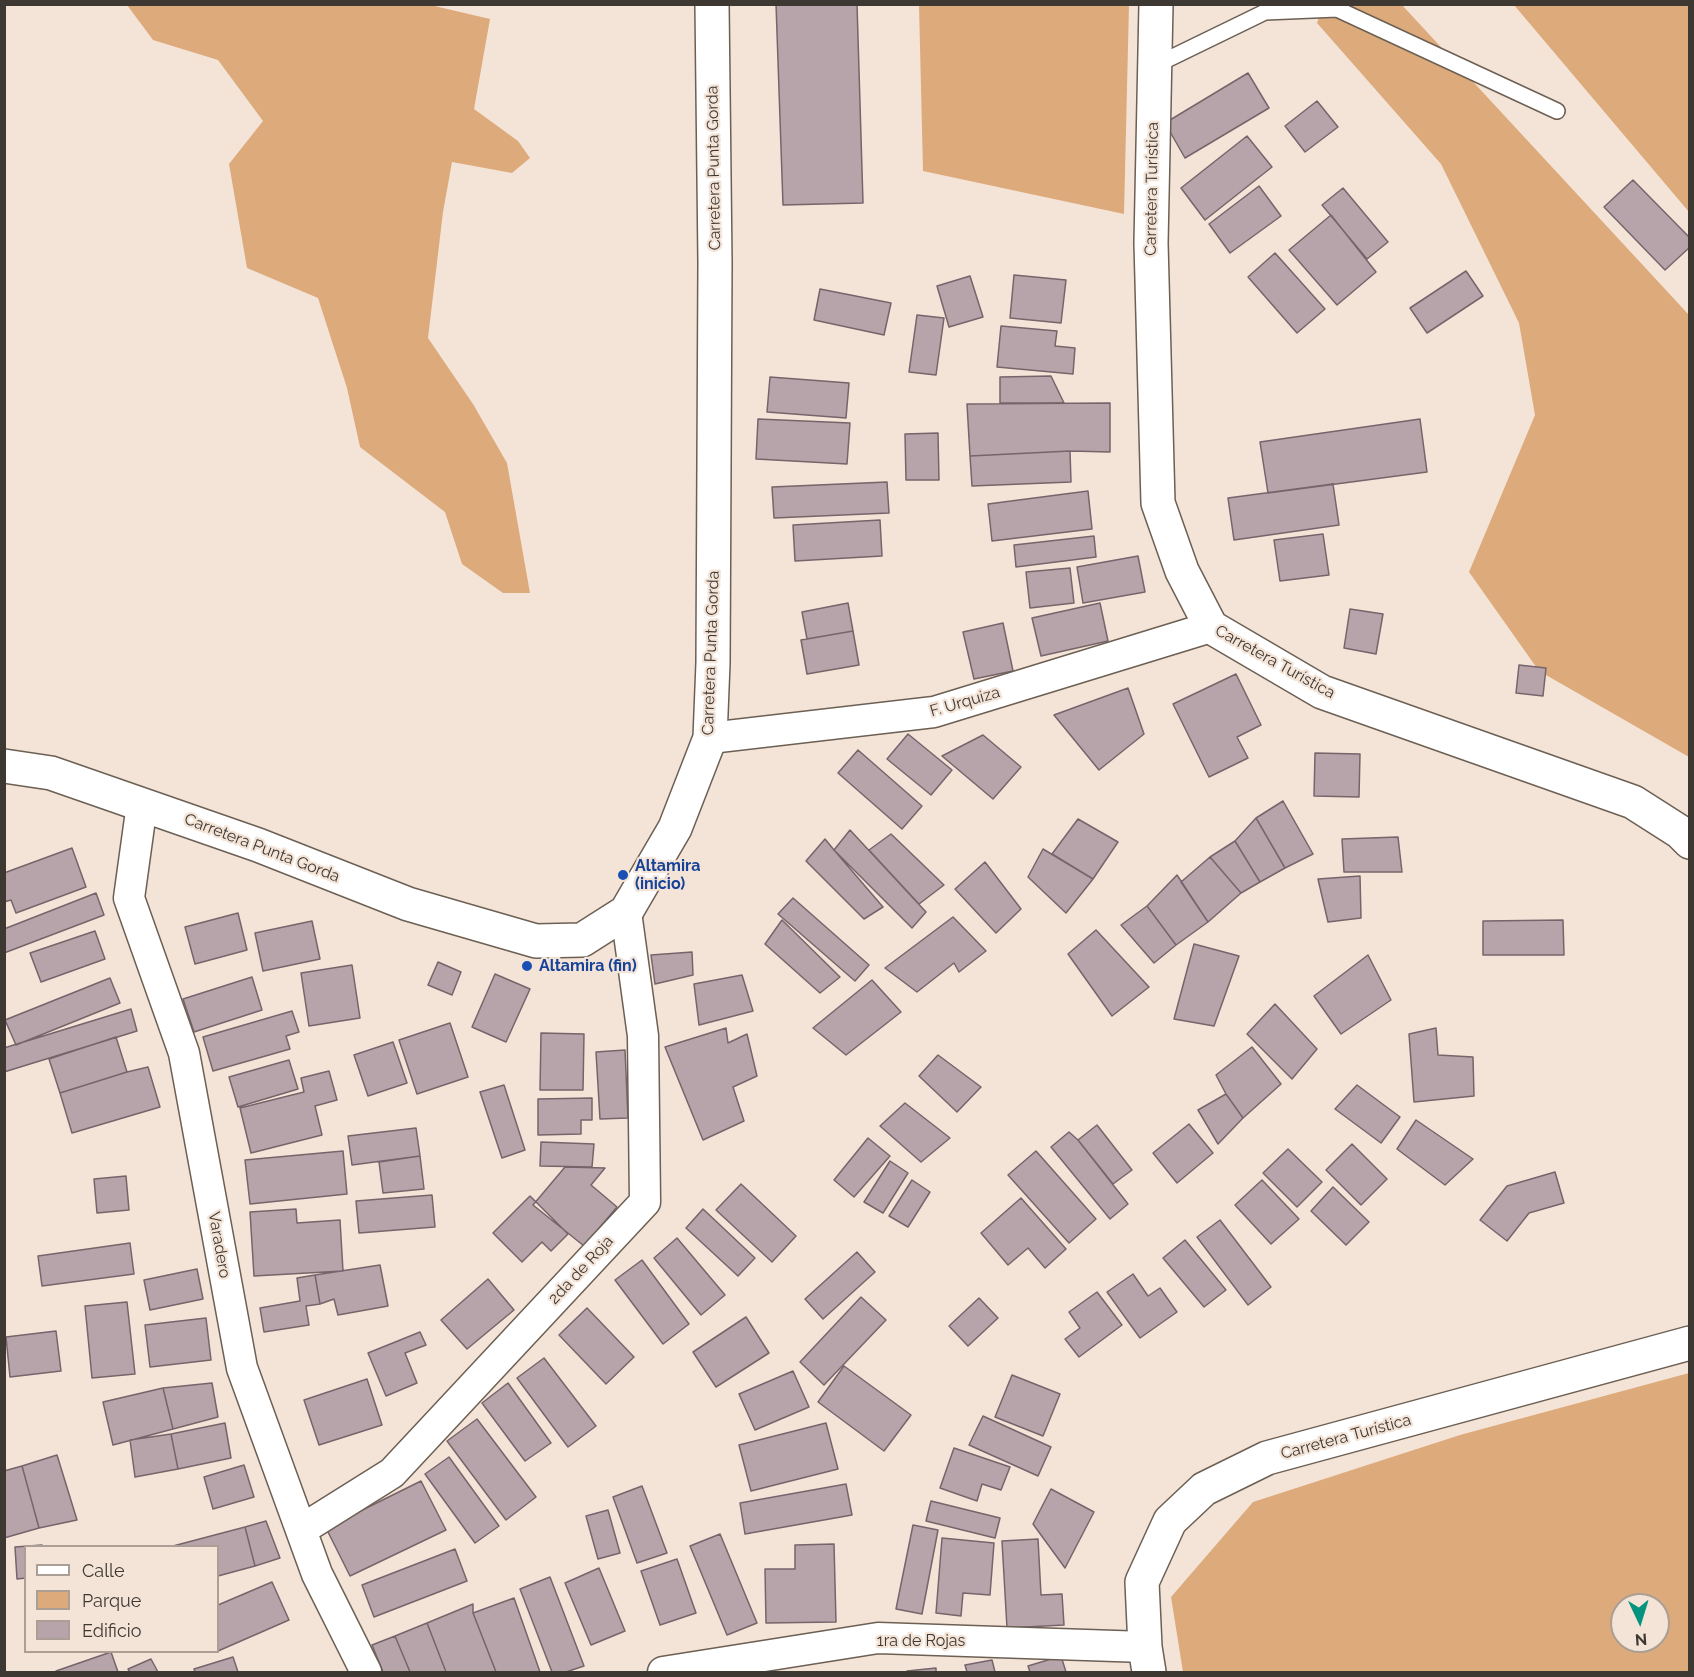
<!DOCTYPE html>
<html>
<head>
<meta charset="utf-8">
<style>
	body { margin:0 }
	#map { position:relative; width:1694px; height:1677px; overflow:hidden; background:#f4e4d7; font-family:Raleway,sans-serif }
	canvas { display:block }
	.frame { position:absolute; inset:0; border:6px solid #3e3833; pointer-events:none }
	.legend { position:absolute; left:24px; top:1545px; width:195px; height:108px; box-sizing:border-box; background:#f4e4d7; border:2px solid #ab9f95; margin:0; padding:8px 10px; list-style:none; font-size:18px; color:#3e3833 }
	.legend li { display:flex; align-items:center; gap:12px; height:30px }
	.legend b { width:30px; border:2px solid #ab9f95 }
	.north { position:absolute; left:1610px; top:1593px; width:60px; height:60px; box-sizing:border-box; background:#f4e4d7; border:2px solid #ab9f95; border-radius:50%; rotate:176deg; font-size:16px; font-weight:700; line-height:24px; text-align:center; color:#3e3833 }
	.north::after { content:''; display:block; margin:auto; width:21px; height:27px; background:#04937f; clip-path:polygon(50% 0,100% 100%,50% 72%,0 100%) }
</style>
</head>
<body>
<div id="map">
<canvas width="1694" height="1677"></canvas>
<div class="frame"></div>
<ul class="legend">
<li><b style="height:8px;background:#fff"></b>Calle</li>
<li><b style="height:16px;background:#ddaa7c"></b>Parque</li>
<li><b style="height:16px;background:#b7a4ab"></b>Edificio</li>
</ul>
<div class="north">N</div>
</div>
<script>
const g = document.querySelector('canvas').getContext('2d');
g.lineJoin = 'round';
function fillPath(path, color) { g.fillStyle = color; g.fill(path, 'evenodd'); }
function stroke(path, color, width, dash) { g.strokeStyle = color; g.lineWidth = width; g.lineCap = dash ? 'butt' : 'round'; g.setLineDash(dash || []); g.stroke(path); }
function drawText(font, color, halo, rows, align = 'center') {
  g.font = font + ' Raleway,sans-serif'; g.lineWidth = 4.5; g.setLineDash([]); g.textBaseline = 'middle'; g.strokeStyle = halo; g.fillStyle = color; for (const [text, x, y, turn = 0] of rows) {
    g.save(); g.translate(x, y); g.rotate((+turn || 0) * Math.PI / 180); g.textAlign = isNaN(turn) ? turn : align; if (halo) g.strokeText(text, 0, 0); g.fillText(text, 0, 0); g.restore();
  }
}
const green = new Path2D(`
	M426,4l64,15 -16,90 44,32 12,17 -18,15 -60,-11 -9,50 -15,126 45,66 34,59 23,130h-27l-41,-29 -17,-52 -85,-65 -13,-59 -29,-90 -71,-30 -18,-104 34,-43 -45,-61 -65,-20 -26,-35z
	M919,5h210l-5,209 -201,-43z
	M1323,5h79l287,310v442l-150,-86 -70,-99 66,-157 -16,-92 -78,-159 -124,-141z
	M1514,5h175v207z
	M1689,1373v299h-506l-12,-75 82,-95 207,-67zM1622,1605h36v36h-36z`);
const building = new Path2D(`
	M776,4h81l6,199 -80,2z
	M1248,73l21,35 -84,50 -20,-35z
	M1317,101l21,26 -33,25 -20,-26z
	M1247,136l25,31 -67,53 -24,-32z
	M1633,180l57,58v9l-25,23 -61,-63z
	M1259,186l22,30 -51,37 -21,-29z
	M1343,188l45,54 -21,17 -45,-54z
	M1331,215l45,57 -39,33 -48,-55z
	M1275,253l50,56 -28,24 -49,-56z
	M1466,271l17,25 -56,37 -17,-25z
	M1014,275l52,5 -5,43 -51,-5z
	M970,276l13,41 -34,10 -12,-41z
	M820,289l71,14 -7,32 -70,-15z
	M917,315l27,3 -8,57 -27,-3z
	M1001,326l56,5 -2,15 20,2 -2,26 -76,-7z
	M1051,376l13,27h-64v-26z
	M770,377l79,6 -3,35 -79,-6z
	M1110,403v49l-40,-1 -100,5 -3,-52z
	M758,419l92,4 -3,41 -91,-5z
	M1420,419l7,53 -159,21 -8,-51z
	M938,433l1,47h-33l-1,-46z
	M1070,451l1,31 -99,4 -2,-30z
	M887,482l2,31 -115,5 -2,-31z
	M1333,484l6,41 -105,15 -6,-42z
	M1088,491l4,38 -100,12 -4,-37z
	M880,520l2,36 -87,5 -2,-36z
	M1323,534l6,41 -49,6 -6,-41z
	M1094,536l2,21 -80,10 -2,-22z
	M1138,556l7,36 -62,11 -6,-36z
	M1070,568l4,35 -44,5 -4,-36z
	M848,603l5,28 -46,8 -5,-27z
	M1100,603l8,38 -67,15 -9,-38z
	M1350,609l33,5 -7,40 -32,-6z
	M1003,623l10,48 -39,8 -11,-47z
	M853,631l6,34 -52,9 -6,-34z
	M1519,665l27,3 -3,28 -27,-3z
	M1236,674l25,51 -24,12 11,21 -39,19 -36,-73z
	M1128,688l16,46 -45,36 -45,-55z
	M908,734l44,36 -21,25 -44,-36z
	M983,735l38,32 -28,32 -51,-43z
	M858,750l64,56 -20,23 -64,-56z
	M1315,753l45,1 -1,43 -45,-1z
	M1283,801l30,53 -28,14 -29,-50z
	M1256,818l29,50 -25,14 -25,-41z
	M1078,819l40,23 -25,37 -41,-25z
	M850,830l76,82 -14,16 -78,-78z
	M891,834l53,51 -25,19 -50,-54z
	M1398,837l4,35h-58l-2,-33z
	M825,839l9,11 49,57 -19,12 -58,-58z
	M1235,841l25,41 -19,11 -31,-36z
	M72,848l14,39 -70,26 -5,-13 -7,2v-29z
	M1043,849l50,30 -27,34 -38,-36z
	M1210,857l31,36 -33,29 -27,-40z
	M985,862l36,47 -25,24 -41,-44z
	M1177,875l31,47 -32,23 -29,-39z
	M1360,876l1,42 -33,4 -10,-43z
	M96,893l8,22 -100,38v-24z
	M793,898l76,67 -14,16 -77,-67z
	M1147,906l29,39 -22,18 -33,-38z
	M238,913l9,37 -52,14 -10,-37z
	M953,917l33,34 -27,21 -5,-9 -37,29 -32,-24z
	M782,920l58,57 -20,16 -55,-49z
	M1563,920l1,35h-81v-34z
	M312,921l8,38 -57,12 -8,-38z
	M1096,930l53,57 -37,29 -44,-62z
	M95,931l10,28 -64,23 -11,-29z
	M1194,944l45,12 -25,70 -40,-7z
	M692,952l1,23 -38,9 -4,-29z
	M1368,955l23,45 -50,34 -27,-38z
	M438,962l23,10 -9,23 -24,-10z
	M352,965l8,53 -51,8 -8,-53z
	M495,974l35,15 -24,53 -34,-15z
	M742,975l11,36 -54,14 -5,-41z
	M252,977l10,33 -68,22 -11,-33z
	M110,978l10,25 -104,42 -11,-25z
	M872,980l29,32 -55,43 -33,-27z
	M1275,1004l42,45 -25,30 -45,-45z
	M131,1009l6,22 -133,41v-24z
	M292,1011l7,21 -13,4 4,13 -77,22 -10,-34z
	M450,1023l18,54 -51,17 -18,-54z
	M726,1028l2,15 19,-9 10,42 -24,11 11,34 -41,19 -38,-93z
	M1436,1028l2,27 35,2 1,39 -60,6 -5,-68z
	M541,1033l43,1 -1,56h-43z
	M116,1037l11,35 -67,21 -11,-34z
	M393,1042l14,41 -39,13 -14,-41z
	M1252,1047l29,37 -38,34 -17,-24 -10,-19z
	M625,1050l3,68 -28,1 -4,-67z
	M938,1055l43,32 -24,25 -38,-36z
	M289,1060l9,29 -60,18 -9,-30z
	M148,1067l12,40 -88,26 -12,-40 67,-21z
	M329,1071l8,29 -22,6 7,29 -71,18 -11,-45 64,-16 -3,-14z
	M504,1085l21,65 -23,8 -22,-66z
	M1357,1085l43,32 -19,26 -46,-34z
	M1226,1094l17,24 -25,26 -20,-34z
	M592,1098v22h-11v14l-43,1v-36z
	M905,1103l45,35 -29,24 -41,-36z
	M1416,1120l57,39 -28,26 -48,-36z
	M1189,1124l24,29 -36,30 -24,-30z
	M1097,1125l35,45 -19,14 -35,-44z
	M416,1128l4,28 -68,9 -4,-29z
	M1069,1132l9,8 50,64 -18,15 -59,-72z
	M868,1138l22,18 -36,41 -20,-17z
	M541,1142l53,2 -2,23 -52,-1z
	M1352,1144l35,35 -26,26 -35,-35z
	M1288,1149l34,33 -25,25 -34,-34z
	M343,1151l4,43 -97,10 -5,-44z
	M1036,1151l60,68 -27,24 -61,-68z
	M420,1156l4,33 -41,4 -4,-31z
	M890,1161l18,12 -25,40 -19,-11z
	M565,1167l40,1 -14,17 26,22 -33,39 -51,-41z
	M1555,1172l9,31 -35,10 -22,28 -27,-21 27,-34z
	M126,1176l3,34 -32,3 -3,-34z
	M912,1180l18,12 -22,35 -19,-11z
	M1262,1180l37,39 -28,25 -36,-39z
	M741,1184l55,52 -24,26 -56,-52z
	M1333,1187l36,35 -23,23 -35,-34z
	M432,1195l3,32 -76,6 -3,-32z
	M530,1196l38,38 -17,17 -9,-9 -20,20 -29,-29z
	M1021,1198l45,51 -21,19 -17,-20 -20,17 -27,-32z
	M296,1209l1,14 43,-3 3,51 -89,5 -4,-64z
	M703,1209l52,49 -17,18 -52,-48z
	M1220,1220l51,67 -23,18 -51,-68z
	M677,1238l48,57 -24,20 -47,-57z
	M1185,1240l41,50 -22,17 -41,-49z
	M130,1243l4,31 -92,12 -4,-30z
	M857,1252l18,20 -52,47 -18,-20z
	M642,1260l47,64 -26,20 -48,-64z
	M380,1265l8,41 -50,9 -4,-16 -14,5 -5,-29z
	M197,1269l6,30 -53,11 -6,-30z
	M1133,1274l15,22 12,-8 17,24 -37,26 -33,-46z
	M315,1275l5,29 -14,2 3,19 -45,7 -4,-24 40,-7 -3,-23z
	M488,1279l26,31 -47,39 -26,-29z
	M1097,1292l25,33 -43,32 -14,-18 15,-11 -11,-16z
	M861,1297l25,23 -62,65 -24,-23z
	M979,1298l19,20 -30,28 -19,-20z
	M127,1302l8,72 -43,4 -7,-72z
	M587,1308l47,49 -28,27 -47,-49z
	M746,1317l23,36 -53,34 -23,-35z
	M206,1318l5,42 -61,7 -5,-42z
	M56,1331l5,40 -51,6 -4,-40z
	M420,1332l6,13 -21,8 12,30 -31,13 -18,-43z
	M544,1358l52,68 -28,21 -51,-69z
	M844,1366l67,49 -27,36 -66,-49z
	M793,1371l16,36 -54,23 -16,-36z
	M1012,1375l48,19 -17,42 -48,-19z
	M367,1379l15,46 -63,20 -15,-45z
	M212,1383l6,34 -45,12 -10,-41z
	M508,1383l43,60 -26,18 -43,-58z
	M163,1388l10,41 -60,16 -10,-43z
	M983,1416l68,31 -13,29 -69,-31z
	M477,1419l59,78 -30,23 -59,-79z
	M225,1423l6,35 -53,11 -7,-35z
	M826,1423l12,46 -87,22 -12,-46z
	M171,1434l7,35 -43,8 -5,-37z
	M954,1448l56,19 -9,23 -19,-6 -5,17 -37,-13z
	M57,1455l20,65 -38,8 -17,-62z
	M449,1457l50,69 -24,17 -50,-69z
	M244,1465l10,32 -41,12 -9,-32z
	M22,1466l17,62 -35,10v-67z
	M421,1481l25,49 -96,46 -24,-48z
	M846,1484l6,31 -107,19 -5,-31z
	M642,1486l25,67 -30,10 -24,-66z
	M1051,1489l43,23 -29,56 -32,-44z
	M931,1501l69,17 -5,20 -69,-17z
	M608,1510l12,43 -22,6 -12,-43z
	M266,1521l14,37 -25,8 -10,-39z
	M913,1525l25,5 -16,84 -26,-5z
	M245,1527l10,39 -37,10v-30h-45z
	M720,1534l37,89 -30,12 -37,-89z
	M942,1538l52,5 -4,52 -27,-2 -2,23 -25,-3z
	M1038,1539l3,56 21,-1 2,31 -57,3 -5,-87z
	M834,1544l2,78 -70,1 -1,-54h30v-24z
	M42,1545v1h-16v32l-9,1 -2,-32z
	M455,1549l12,32 -93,36 -12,-32z
	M677,1559l19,54 -36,12 -19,-54z
	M599,1568l26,63 -34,14 -26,-62z
	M550,1577l34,89 -18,6h-14l-32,-83z
	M272,1582l17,38 -71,31v-46z
	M514,1598l26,74h-44l-23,-59z
	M473,1604v9l23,59h-50l-19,-49z
	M427,1623l19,49h-36l-15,-36z
	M395,1636l15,36h-27l-11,-27z
	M111,1652l7,20h-61l-1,-1z
	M1061,1656l5,16h-36l-2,-6z
	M233,1657l5,15h-43l-1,-3z
	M151,1659l7,13h-28l-2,-3z
	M992,1660l3,12h-28l-2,-7z
	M936,1668v4h-28l-1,-1z`);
const lane = new Path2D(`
	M1154,66l111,-54 72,-3 220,102`);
const street = new Path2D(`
	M710,738l224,-26 277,-85
	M142,804l-13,94 55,155 58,315 75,206 49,98
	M301,1530l91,-57 253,-271 -2,-166 -17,-124
	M663,1672l215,-34 267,9`);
const secondary = new Path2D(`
	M1156,4l-5,239 7,260 24,68 29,56 111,65 311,110 47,30 10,10
	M4,766l47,7 207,72 150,59 128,37 46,-1 44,-28 49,-84 35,-90 3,-75 2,-400 -3,-259
	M1149,1672l-4,-25 -3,-65 28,-61 34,-32 63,-31 423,-115`);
const markers = [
	[623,875,6,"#1a4fb4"],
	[527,966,6,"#1a4fb4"]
];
const streetNames = [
	["Carretera Punta Gorda",714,168,-91],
	["Carretera Turística",1152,189,-89],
	["Carretera Punta Gorda",711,653,-88],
	["Carretera Turística",1275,662,29],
	["F. Urquiza",965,702,-16],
	["Carretera Punta Gorda",262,848,21],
	["Varadero",219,1245,80],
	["2da de Roja",581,1270,-47],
	["Carretera Turística",1346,1437,-15],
	["1ra de Rojas",921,1641]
];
const transitNames = [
	["Altamira",635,866],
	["(inicio)",635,884],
	["Altamira (fin)",539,966]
];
fillPath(green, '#ddaa7c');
fillPath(building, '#b7a4ab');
stroke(building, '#76646b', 1.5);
stroke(lane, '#6c5f53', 18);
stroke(street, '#6c5f53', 33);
stroke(secondary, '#6c5f53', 36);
stroke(lane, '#fff', 15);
stroke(street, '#fff', 30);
stroke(secondary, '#fff', 33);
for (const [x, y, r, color] of markers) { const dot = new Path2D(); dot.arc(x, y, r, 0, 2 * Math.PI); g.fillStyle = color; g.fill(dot); stroke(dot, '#f4e4d7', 2); }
drawText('16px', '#3e3833', '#f4e4d7', streetNames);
drawText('bold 16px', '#164399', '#f4e4d7', transitNames, 'left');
</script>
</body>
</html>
